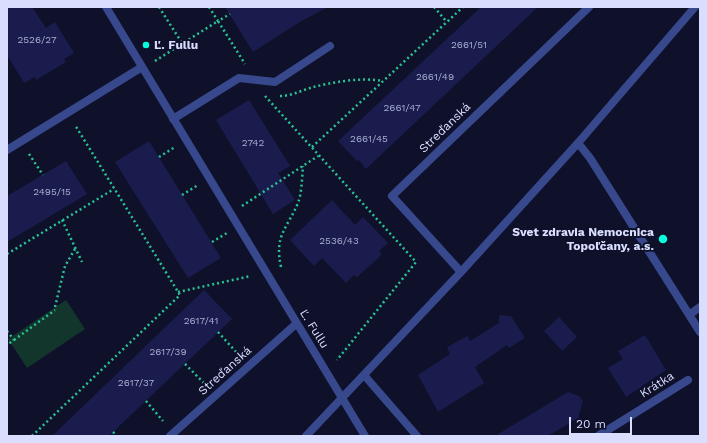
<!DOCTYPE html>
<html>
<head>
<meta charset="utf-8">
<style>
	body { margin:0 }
	#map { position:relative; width:707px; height:443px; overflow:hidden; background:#0f112b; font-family:"Work Sans",sans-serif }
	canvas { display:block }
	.frame { position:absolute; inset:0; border:8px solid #d9deff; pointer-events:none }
	.scale { position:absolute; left:569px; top:417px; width:63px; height:18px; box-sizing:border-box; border:2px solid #d9deff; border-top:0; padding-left:5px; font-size:12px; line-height:14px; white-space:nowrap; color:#d9deff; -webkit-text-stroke:3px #0f112b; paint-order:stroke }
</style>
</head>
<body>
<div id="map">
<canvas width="707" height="443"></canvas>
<div class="frame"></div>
<div class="scale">20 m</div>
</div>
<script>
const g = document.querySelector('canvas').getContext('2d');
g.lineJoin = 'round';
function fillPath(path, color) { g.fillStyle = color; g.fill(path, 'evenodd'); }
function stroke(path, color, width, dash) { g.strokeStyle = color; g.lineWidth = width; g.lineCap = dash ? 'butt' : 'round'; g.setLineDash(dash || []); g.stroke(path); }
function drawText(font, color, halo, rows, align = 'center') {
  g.font = font + ' "Work Sans",sans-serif'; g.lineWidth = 4; g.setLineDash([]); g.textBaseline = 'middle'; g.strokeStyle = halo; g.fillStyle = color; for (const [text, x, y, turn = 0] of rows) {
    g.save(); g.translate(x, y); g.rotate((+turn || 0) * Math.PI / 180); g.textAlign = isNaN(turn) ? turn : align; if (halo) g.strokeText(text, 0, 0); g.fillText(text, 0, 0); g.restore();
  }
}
const green = new Path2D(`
	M66,300l19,29 -58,39 -19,-29z`);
const building = new Path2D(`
	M7,7h25l14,21 9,-6 19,31 -10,6 2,3 -30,18 -1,-3 -11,6 -17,-28z
	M225,7h103l-30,16 -45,29z
	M481,7h57l-172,162 -7,-9 -2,1 -19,-20z
	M249,100l41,66 -12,7 17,27 -22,14 -57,-94z
	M149,141l72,117 -33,20 -73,-116z
	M66,161l21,33 -80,48v-46z
	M332,200l23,25 8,-8 25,26 -9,8 3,3 -8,8 -17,15 -3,-2 -8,8 -24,-25 -8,8 -24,-26z
	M204,290l28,29 -119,113 -4,4h-57z
	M499,315l12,1 14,22 -16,10 -2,-3 -32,22 9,16 -46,29 -20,-37 32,-21 -3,-7 21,-11 2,5 29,-18z
	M559,317l18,20 -15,14 -18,-20z
	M645,335l21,35 -40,27 -18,-29 15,-9 -5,-8z
	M568,392l11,4 4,5 -5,17 -30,18h-53z`);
const path = new Path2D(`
	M159,7l23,36
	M209,7l9,14 12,-7
	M434,7l13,15
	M155,61l63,-40 27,43
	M265,96l151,166 -79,98
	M280,96c11,0 20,-5 30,-8 22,-6 51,-11 73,-7
	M312,147l151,-140
	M29,154l14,21
	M159,157l16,-10
	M182,195l16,-10
	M242,206l76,-50
	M62,220l20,42
	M212,242l15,-9
	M7,254l107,-65
	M281,267c-7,-32 6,-38 17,-64 4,-11 4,-25 5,-37
	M178,292l73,-16
	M55,307l10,-41 10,-17
	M7,331l7,9 -7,5
	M218,332l20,22
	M14,340l41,-30
	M185,364l20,20
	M146,401l17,20
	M113,432l4,4
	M32,436l148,-141 -105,-170`);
const service = new Path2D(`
	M173,119l66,-41 36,4 55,-36
	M578,143l12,15 110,174
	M689,315l11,-8`);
const minor = new Path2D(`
	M106,7l259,429
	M7,150l135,-83
	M461,272l-69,-76 197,-189
	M364,375l53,61
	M170,436l126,-112
	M306,436l155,-164 117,-129 117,-136
	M598,436l90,-56`);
const markers = [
	[146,45,4,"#05ffde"],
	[663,239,5,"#05ffde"]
];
const numberNames = [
	["2526/27",37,40],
	["2661/51",469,45],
	["2661/49",435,77],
	["2661/47",402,108],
	["2661/45",369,139],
	["2742",253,143],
	["2495/15",52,192],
	["2536/43",339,241],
	["2617/41",201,321],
	["2617/39",168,352],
	["2617/37",136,383]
];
const poiNames = [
	["Ľ. Fullu",154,45],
	["Svet zdravia Nemocnica",654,232,"right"],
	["Topoľčany, a.s.",654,246,"right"]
];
const streetNames = [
	["Streďanská",445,128,-44],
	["Ľ. Fullu",314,329,58],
	["Streďanská",225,371,-42],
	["Krátka",657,385,-32]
];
fillPath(green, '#12352c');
fillPath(building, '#1a1c4d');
stroke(path, '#29c496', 2.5, [2, 3]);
stroke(service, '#37488d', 8);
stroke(minor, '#37488d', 8);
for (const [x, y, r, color] of markers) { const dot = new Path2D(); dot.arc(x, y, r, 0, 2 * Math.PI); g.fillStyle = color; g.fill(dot); stroke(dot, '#0f112b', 1.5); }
drawText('10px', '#a9aed2', null, numberNames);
drawText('bold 12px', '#d9deff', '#0f112b', poiNames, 'left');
drawText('12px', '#d9deff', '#0f112b', streetNames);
</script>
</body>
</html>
